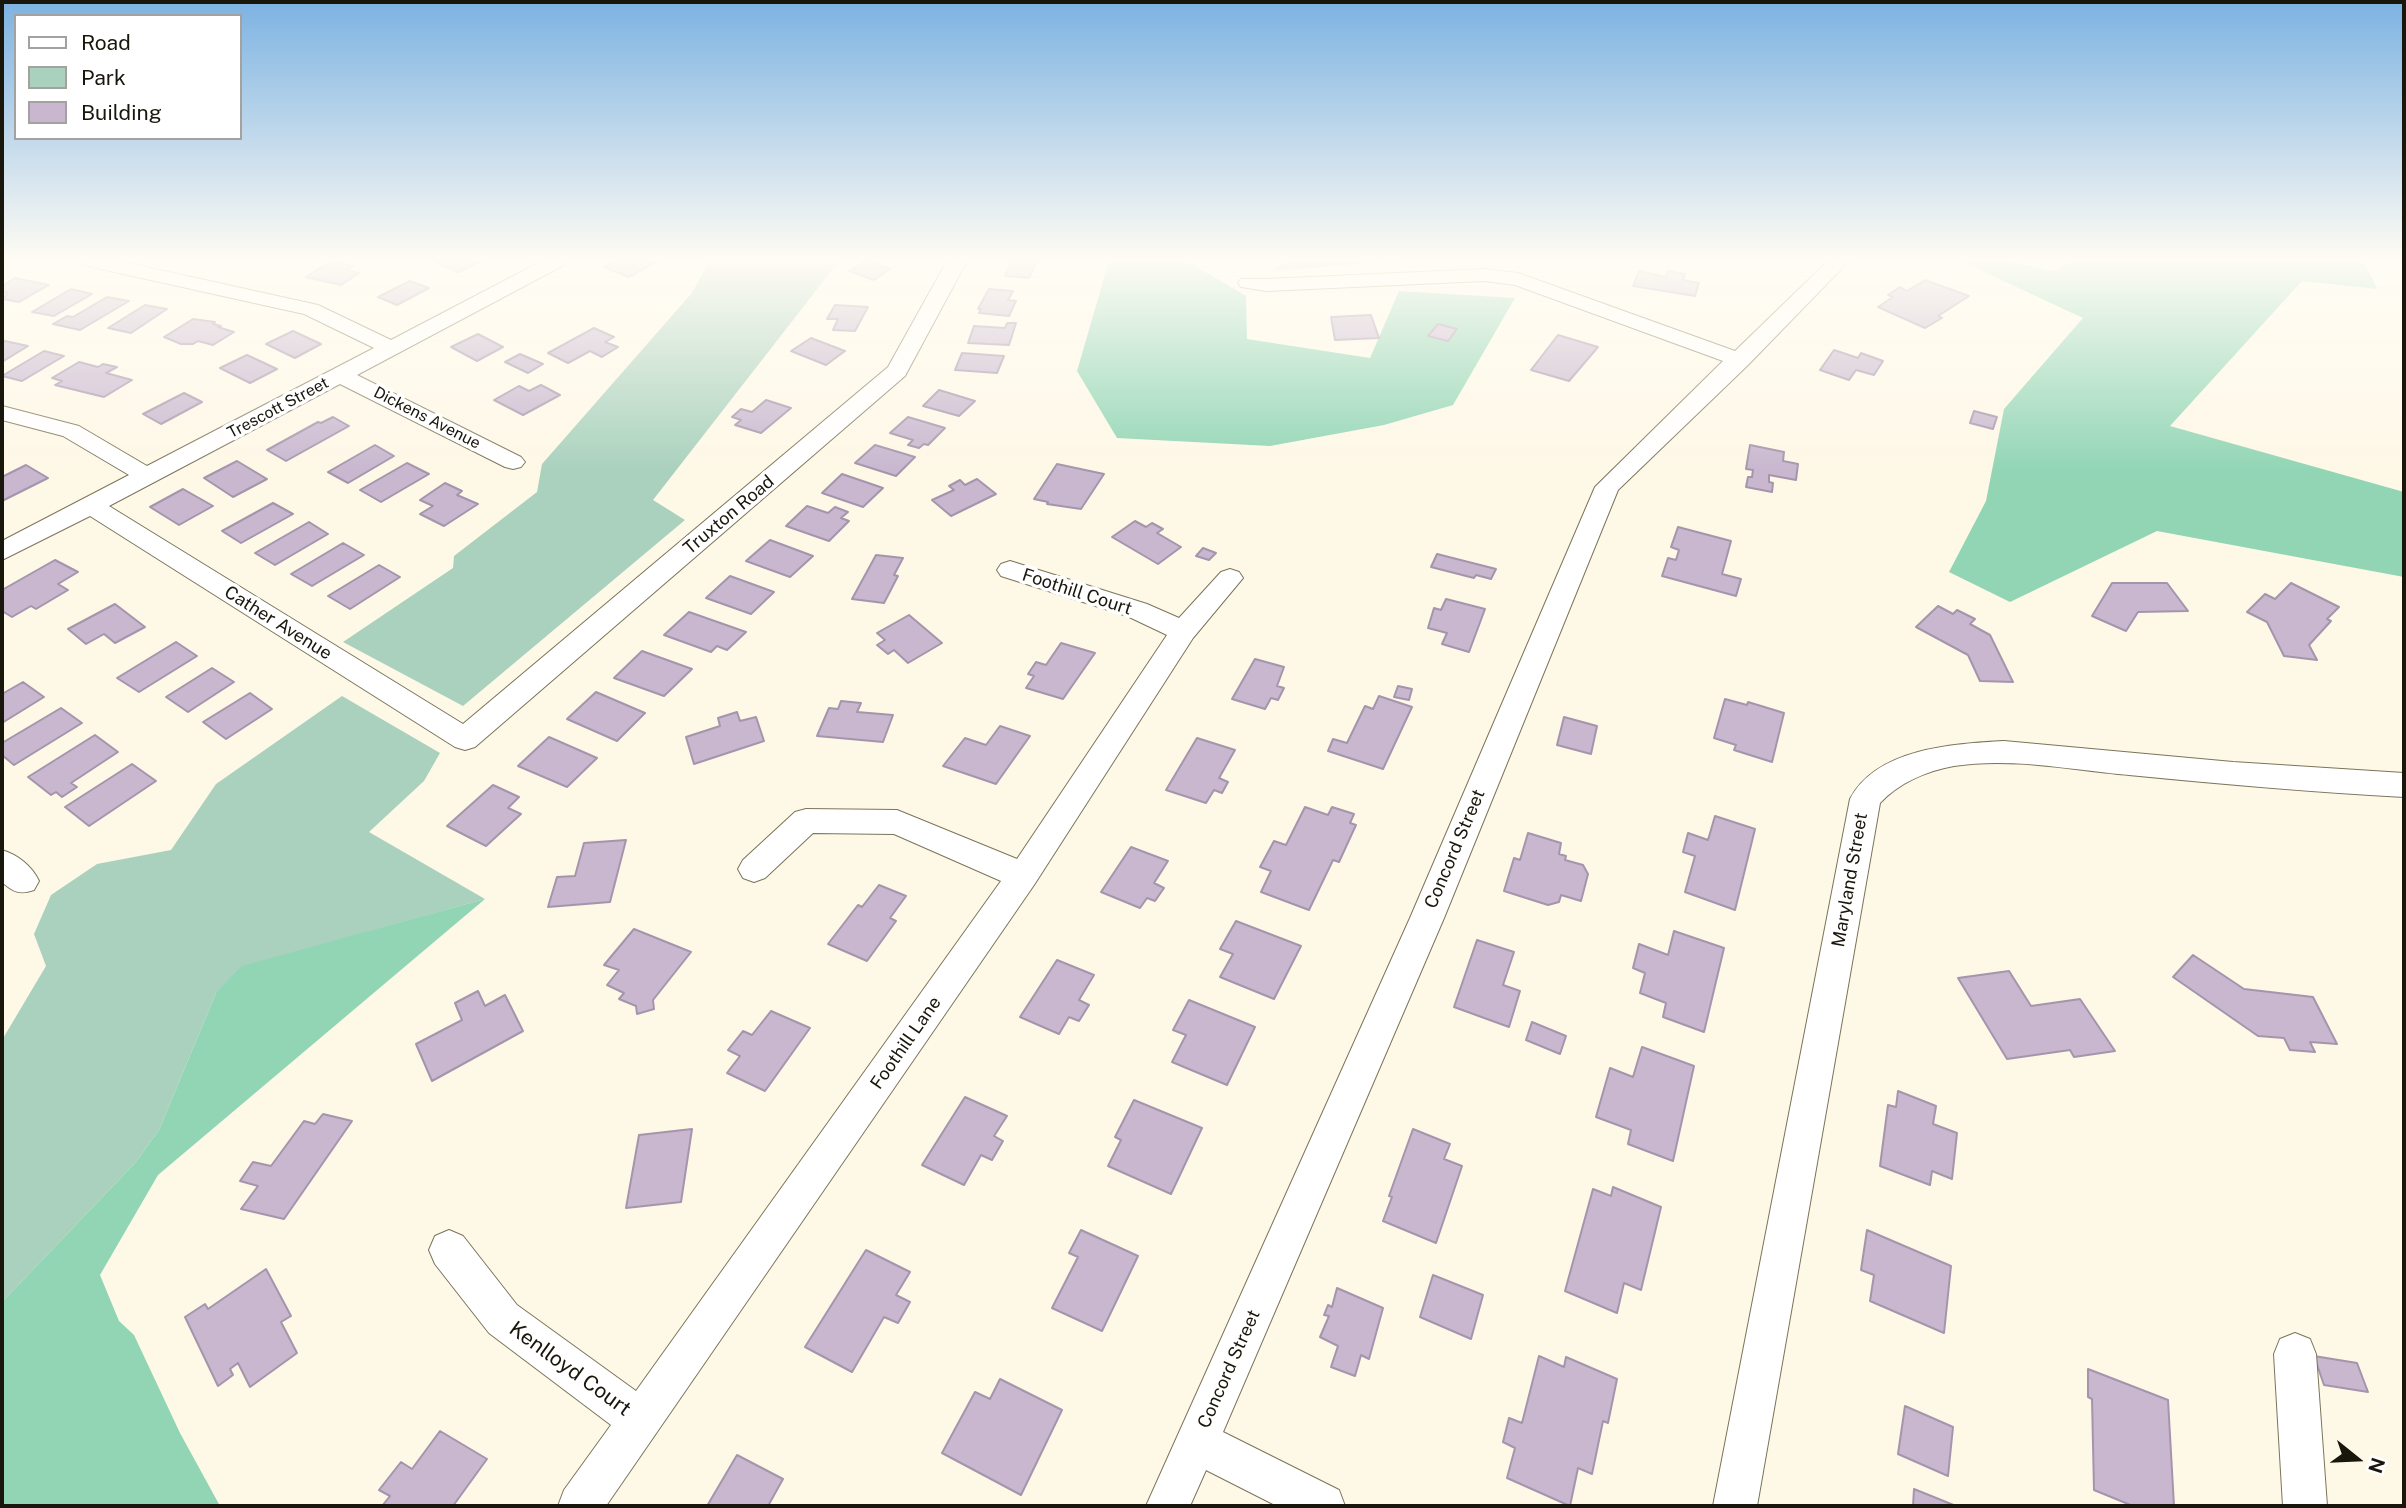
<!DOCTYPE html>
<html>
<head>
<meta charset="utf-8">
<style>
	body { margin:0 }
	#map { position:relative; width:2406px; height:1508px; overflow:hidden; background:#fef8e7; font-family:"Public Sans",sans-serif }
	canvas { display:block }
	.frame { position:absolute; inset:0; border:4px solid #19160c; pointer-events:none }
	.legend { position:absolute; left:14px; top:14px; width:228px; height:126px; box-sizing:border-box; background:#fff; border:2px solid #a3a29e; margin:0; padding:9px 12px; list-style:none; font-size:21px; color:#19160c }
	.legend li { display:flex; align-items:center; gap:14px; height:35px }
	.legend b { width:35px; border:2px solid #a3a29e }
	.north { position:absolute; left:2322px; top:1424px; width:70px; height:70px; -webkit-text-stroke:5px #fff; paint-order:stroke; rotate:108deg; font-size:19px; font-weight:700; line-height:28px; text-align:center; color:#19160c }
	.north::after { content:''; display:block; margin:auto; width:24px; height:32px; background:#19160c; clip-path:polygon(50% 0,100% 100%,50% 72%,0 100%) }
</style>
</head>
<body>
<div id="map">
<canvas width="2406" height="1508"></canvas>
<div class="frame"></div>
<ul class="legend">
<li><b style="height:9px;background:#fff"></b>Road</li>
<li><b style="height:19px;background:#a9d1bd"></b>Park</li>
<li><b style="height:19px;background:#c8b7cf"></b>Building</li>
</ul>
<div class="north">N</div>
</div>
<script>
const g = document.querySelector('canvas').getContext('2d');
g.lineJoin = 'round';
function fillPath(path, color) { g.fillStyle = color; g.fill(path, 'evenodd'); }
function stroke(path, color, width, dash) { g.strokeStyle = color; g.lineWidth = width; g.lineCap = dash ? 'butt' : 'round'; g.setLineDash(dash || []); g.stroke(path); }
function drawText(font, color, halo, rows, align = 'center') {
  g.font = font + ' "Public Sans",sans-serif'; g.lineWidth = 7; g.setLineDash([]); g.textBaseline = 'middle'; g.strokeStyle = halo; g.fillStyle = color; for (const [text, x, y, turn = 0] of rows) {
    g.save(); g.translate(x, y); g.rotate((+turn || 0) * Math.PI / 180); g.textAlign = isNaN(turn) ? turn : align; if (halo) g.strokeText(text, 0, 0); g.fillText(text, 0, 0); g.restore();
  }
}
const green = new Path2D(`
	M710,261h129l-186,239 32,20 -222,186 -120,-64 110,-74 1,-12 83,-64 5,-28 149,-170z
	M342,696l98,57 -16,28 -55,51 116,67 -118,33 -151,61 -57,137 -24,33 -133,139v-262l44,-74 -12,-32 17,-39 46,-31 74,-14 45,-66z`);
const forest = new Path2D(`
	M1109,261h72l11,3 54,32 1,43 123,19 29,-67 116,7 -62,107 -69,20 -114,21 -153,-8 -40,-67z
	M1285,261h114l-125,10z
	M1967,261h42l44,10 20,-10h291l13,28 -75,-8 -132,145 234,66v85l-247,-46 -147,71 -61,-30 37,-71 18,-92 79,-91 -118,-55z
	M485,899l-327,276 -58,100 19,46 15,14 46,98 40,73h-218v-204l133,-139 24,-33 57,-137 26,-27z`);
const building = new Path2D(`
	M331,261l22,5 -6,4 12,3 -18,12 -35,-8z
	M432,261h50l-24,11z
	M615,261h43l-29,16 -25,-10z
	M865,261h3l22,8 -16,11 -25,-9z
	M1012,261h25l-8,17 -24,-2z
	M1639,271l27,6 2,-6 17,3 -2,6 16,3 -4,13 -62,-10z
	M15,278l34,7 -30,17 -17,-3 6,-6 -6,-1v-6z
	M1925,280l44,16 -31,20 4,2 -17,10 -47,-21 15,-10 -5,-2 12,-8 7,4z
	M410,281l19,7 -32,17 -19,-8z
	M71,289l21,5 -38,22 -22,-4z
	M989,289l24,2 -5,9 8,1 -7,15 -30,-3 2,-4h-3z
	M107,297l22,4 -49,29 -27,-6 14,-8 6,1z
	M145,305l22,4 -36,24 -23,-5z
	M835,305l33,2 -13,24 -22,-1 5,-11h-11z
	M1371,315l8,23 -44,2 -4,-23z
	M193,319l22,3 -2,2 8,2 -3,1 16,5 -21,13 -15,-4 -5,3h-12l-17,-7z
	M1007,323h9l-7,22 -41,-2 6,-17 31,2z
	M1438,324l19,5 -9,12 -20,-5z
	M594,328l20,9 -9,5 13,5 -16,10 -12,-6 -22,12 -20,-10z
	M293,331l28,13 -26,14 -29,-14z
	M478,334l25,13 -26,14 -26,-14z
	M1558,335l40,12 -29,34 -38,-11z
	M811,338l34,13 -19,14 -35,-14z
	M5,341l23,5 -26,16v-19z
	M1834,350l24,8 3,-5 22,8 -9,14 -18,-5 -7,10 -29,-10z
	M44,351l20,5 -42,25 -20,-5z
	M962,353l42,3 -7,17 -42,-3z
	M520,354l23,10 -15,9 -23,-11z
	M247,355l30,14 -27,14 -30,-15z
	M79,362l19,5 5,-3 14,3 -11,6 26,7 -28,17 -49,-12 7,-4 -10,-3z
	M541,385l19,10 -37,20 -29,-15 25,-14 10,5z
	M939,390l36,11 -16,15 -36,-10z
	M184,393l18,9 -41,22 -18,-10z
	M766,400l25,8 -30,25 -26,-8 6,-5 -9,-3 9,-8 11,3z
	M1974,411l23,6 -4,12 -23,-6z
	M333,417l16,9 -63,35 -19,-11 51,-28 3,1z
	M908,417l37,11 -17,17 -4,-1 -5,4 -11,-3 5,-5 -23,-7z
	M375,445l19,11 -46,27 -20,-11z
	M875,445l40,12 -19,19 -41,-13z
	M1750,445l34,7 -1,9 15,3 -2,16 -27,-5v7l4,1 -1,9 -26,-5 2,-10h4l1,-7 -7,-1z
	M237,461l30,18 -34,18 -29,-19z
	M407,463l22,11 -48,28 -21,-12z
	M1057,464l47,10 -23,35 -34,-5 1,-2 -14,-3z
	M26,465l22,13 -46,23v-24z
	M842,474l41,14 -20,19 -41,-14z
	M977,479l19,15 -45,22 -19,-16 22,-10 -5,-4 11,-6 5,5z
	M445,483l17,8 -5,4 21,9 -34,22 -24,-12 13,-8 -13,-6z
	M183,489l30,17 -34,19 -29,-18z
	M273,503l20,11 -52,29 -19,-12z
	M807,506l21,7 7,-6 13,5 -7,6 8,3 -20,20 -43,-15z
	M1135,521l11,6 6,-4 11,6 -6,4 24,14 -23,17 -46,-27z
	M309,522l19,12 -53,31 -20,-12z
	M1678,527l53,14 -9,33 19,5 -5,17 -74,-20 6,-18 8,2 3,-10 -8,-3z
	M770,540l43,16 -23,21 -44,-16z
	M343,543l21,12 -52,31 -21,-12z
	M1203,548l13,5 -7,7 -13,-4z
	M1437,554l59,15 -5,10 -15,-4 -2,3 -43,-11z
	M876,555l27,3 -9,17 4,1 -14,27 -32,-4z
	M55,560l23,12 -20,12 10,6 -32,19 -5,-3 -19,11 -10,-6v-21z
	M379,565l21,12 -50,32 -22,-13z
	M730,576l44,16 -23,22 -45,-16z
	M2112,583h55l21,28 -50,1 -12,19 -34,-15z
	M2291,583l48,24 -12,12 4,2 -22,24 8,15 -33,-4 -17,-34 -20,-10 18,-18 10,5z
	M1446,599l39,10 -16,43 -27,-8 5,-11 -19,-5 6,-20 7,2z
	M115,604l30,23 -30,16 -11,-9 -18,10 -18,-15z
	M1938,606l15,8 4,-4 18,9 -5,5 20,11 23,47 -33,-1 -12,-26 -52,-28z
	M689,612l57,20 -19,18 -10,-4 -6,6 -47,-17z
	M909,615l33,28 -34,20 -14,-13 -6,4 -11,-9 8,-5 -8,-7z
	M176,642l21,14 -58,36 -22,-14z
	M1061,643l34,10 -32,46 -37,-11 8,-12 -6,-2 8,-12 10,3z
	M642,651l50,18 -28,27 -50,-18z
	M1255,659l29,8 -7,19 7,2 -6,12 -7,-2 -6,11 -33,-10z
	M212,668l22,14 -46,30 -22,-15z
	M23,682l21,15 -42,26v-29z
	M1398,686l14,3 -3,11 -15,-3z
	M596,692l49,21 -28,28 -50,-22z
	M250,693l22,16 -46,30 -23,-17z
	M1379,696l33,11 -29,62 -55,-18 5,-12 14,4 18,-37 8,3z
	M1725,699l22,6 1,-3 36,11 -12,49 -38,-12 2,-5 -22,-7z
	M841,701l20,2 -4,9 36,3 -10,27 -66,-6 12,-28 9,1z
	M61,708l21,15 -68,42 -12,-10v-12z
	M737,712l3,9 16,-4 8,24 -70,23 -8,-27 34,-11 -2,-8z
	M1564,717l33,9 -6,28 -34,-9z
	M1000,726l30,10 -34,48 -53,-18 22,-28 21,7z
	M95,735l23,17 -47,31 6,4 -15,10 -6,-5 -5,3 -23,-18z
	M549,737l48,21 -30,29 -49,-21z
	M1197,738l38,12 -16,28 9,4 -6,11 -8,-3 -8,13 -40,-13z
	M132,764l24,17 -67,45 -24,-19z
	M493,785l26,12 -11,11 13,6 -35,32 -39,-20z
	M1305,807l23,8 4,-8 22,7 -4,9 6,2 -17,37 -6,-2 -24,50 -48,-18 10,-21 -11,-4 14,-26 12,4z
	M1715,816l40,13 -20,81 -50,-18 10,-36 -12,-4 5,-19 20,7z
	M1528,833l33,10 -2,11 7,2 -1,4 18,5 5,9 -7,27 -20,-6 -2,7 -11,3 -44,-14 10,-33 6,2z
	M626,840l-16,62 -62,5 9,-30 18,-1 9,-33z
	M1131,847l37,14 -14,22 10,5 -9,13 -8,-3 -7,10 -39,-16z
	M879,885l27,11 -16,22 6,3 -29,40 -39,-17 30,-39 4,2z
	M1236,921l65,25 -27,53 -54,-22 13,-23 -13,-5z
	M634,929l57,23 -38,48 1,9 -17,5 -1,-8 -17,-7 5,-6 -17,-8 12,-15 -15,-5z
	M1674,931l50,17 -20,84 -41,-15 3,-14 -26,-10 5,-20 -12,-5 6,-24 29,11z
	M1477,940l37,12 -11,33 17,6 -11,36 -55,-20z
	M2193,955l51,34 69,8 24,47 -27,-2 5,10 -25,-2 -6,-12 -26,-2 -85,-59z
	M1057,960l37,15 -15,25 10,5 -10,16 -10,-4 -10,17 -39,-17z
	M2009,971l22,35 49,-7 35,52 -41,6 -4,-7 -63,9 -49,-81z
	M478,991l7,15 20,-11 18,36 -91,50 -16,-37 46,-24 -7,-17z
	M1189,1000l66,27 -28,58 -55,-23 14,-27 -13,-5z
	M771,1011l39,17 -45,63 -38,-18 13,-17 -12,-6 15,-19 9,4z
	M1532,1022l34,14 -6,18 -34,-14z
	M1642,1047l52,19 -21,95 -45,-17 3,-14 -35,-13 14,-49 23,9z
	M1898,1091l38,15 -3,18 24,9 -5,46 -20,-8 -2,14 -50,-19 8,-61 8,2z
	M965,1097l42,19 -13,20 9,5 -11,19 -11,-5 -17,30 -42,-20z
	M1134,1100l68,28 -31,66 -63,-28 13,-26 -6,-3z
	M323,1114l29,7 -68,98 -43,-10 17,-23 -18,-5 13,-19 18,4 33,-45 11,3z
	M692,1129l-11,73 -55,6 13,-73z
	M1413,1129l37,15 -6,15 18,7 -26,77 -53,-22 9,-24 -3,-1z
	M1613,1187l48,20 -20,83 -17,-7 -7,30 -52,-22 28,-102 18,7z
	M1081,1230l57,26 -36,75 -50,-23 26,-51 -9,-4z
	M1867,1230l84,36 -7,67 -74,-32 4,-26 -13,-5z
	M866,1250l44,22 -14,23 14,7 -12,21 -14,-6 -32,55 -47,-25z
	M266,1269l25,47 -10,6 16,31 -47,34 -12,-24 -8,6 3,6 -15,11 -33,-69 20,-13 3,5z
	M1433,1275l50,20 -12,44 -51,-22z
	M1337,1288l46,20 -14,51 -8,-4 -6,21 -24,-9 7,-21 -18,-9 9,-21 -5,-1 4,-10 4,2z
	M1539,1356l25,11 2,-10 51,22 -9,44 -5,-2 -11,53 -14,-6 -8,38 -63,-28 8,-30 -12,-6 6,-24 13,5z
	M2314,1356l43,7 11,29 -44,-7z
	M2088,1369l80,31 6,106h-41l-39,-16 -2,-91 -4,-2z
	M1000,1379l62,31 -41,85 -79,-42 33,-61 15,7z
	M1905,1406l48,21 -5,49 -50,-22z
	M440,1431l47,28 -34,47h-71l8,-10 -11,-6 22,-28 11,7z
	M737,1455l46,24 -15,27h-61z
	M1914,1489l42,17h-43z`);
const minor = new Path2D(`
	M82,261h37l199,44 73,35 151,-79h25l-3,4 -207,110 164,82 4,5 -4,5 -8,2 -8,-2 -165,-83 -231,122 354,218 425,-357 59,-106h20l-62,115 -430,371 -10,3 -10,-3 -365,-231 -88,44v-19l127,-66 -66,-39 -61,-16v-14l77,20 68,40 227,-118 -70,-34 -212,-47 -7,-2z
	M1828,261h21l-101,104 -130,125 -174,428 -221,514 116,58 6,16h-68l-71,-36 -16,36h-44l264,-588 185,-431 128,-126 -208,-76 -31,-4 -217,10 -26,-4 -3,-4 3,-4h26l217,-10 34,4 217,78z
	M1010,561l137,43 32,14 42,-46 9,-3 9,3 4,6 -50,60 -159,247 -428,621h-48l6,-16 47,-65 -122,-92 -54,-69 -6,-14 6,-14 14,-6 14,6 54,69 119,86 365,-510 -107,-47 -81,-1 -48,45 -11,4 -11,-4 -5,-9 5,-9 52,-48 11,-3 91,1 120,49 150,-224 -40,-19 -126,-40 -4,-6 4,-6z
	M2004,741l229,21 171,11v24c-92,-5 -184,-13 -275,-22 -57,-5 -118,-18 -175,-9 -28,5 -55,17 -74,37l-123,703h-44l137,-707c27,-51 103,-55 154,-58z
	M2,850c16,5 30,16 37,31l-5,9c-14,5 -21,2 -32,-8z
	M2295,1333l15,6 6,15 11,152h-44l-9,-152 6,-15z`);
const farStreetnames = [
	["Trescott Street",278,408,-28],
	["Dickens Avenue",427,418,27]
];
const streetNames = [
	["Truxton Road",729,515,-40],
	["Foothill Court",1077,592,18],
	["Cather Avenue",278,623,32],
	["Concord Street",1455,849,-67],
	["Maryland Street",1850,880,-80],
	["Foothill Lane",906,1043,-55],
	["Concord Street",1229,1369,-66]
];
const nearStreetnames = [
	["Kenlloyd Court",570,1369,36]
];
fillPath(green, '#a9d1bd');
fillPath(forest, '#91d5b5');
fillPath(building, '#c8b7cf');
stroke(building, '#a595ac', 2);
stroke(minor, '#7c745a', 2);
fillPath(minor, '#fff');
const sky = g.createLinearGradient(0, 0, 0, 472);
sky.addColorStop(0, '#7cb2e2');
sky.addColorStop(0.55, '#fffcf4');
sky.addColorStop(1, '#fffcf400');
g.fillStyle = sky;
g.fillRect(0, 0, 2406, 472);
drawText('16px', '#19160c', '#fff', farStreetnames);
drawText('18px', '#19160c', '#fff', streetNames);
drawText('21px', '#19160c', '#fff', nearStreetnames);
</script>
</body>
</html>
